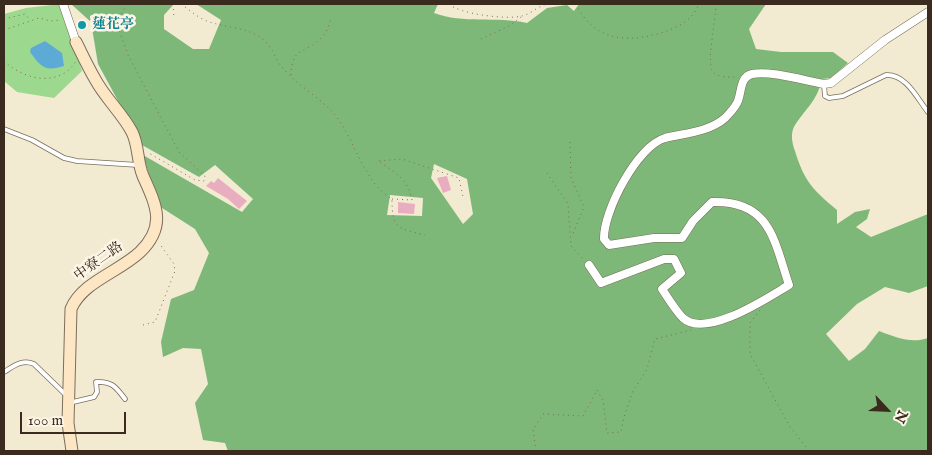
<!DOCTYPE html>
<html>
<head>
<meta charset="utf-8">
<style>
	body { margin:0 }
	#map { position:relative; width:932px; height:455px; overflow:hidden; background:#f2ebd1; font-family:"IM FELL English",serif }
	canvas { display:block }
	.frame { position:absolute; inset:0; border:5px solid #3b2a1e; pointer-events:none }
	.north { position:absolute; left:862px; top:385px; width:50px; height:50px; -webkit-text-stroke:4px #fcf5e5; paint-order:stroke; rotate:115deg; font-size:14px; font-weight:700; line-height:20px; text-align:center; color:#3b2a1e }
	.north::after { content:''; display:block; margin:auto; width:18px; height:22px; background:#3b2a1e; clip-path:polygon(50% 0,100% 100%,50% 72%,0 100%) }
	.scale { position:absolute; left:20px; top:412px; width:106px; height:22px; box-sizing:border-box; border:2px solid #3b2a1e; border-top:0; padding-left:6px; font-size:15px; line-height:18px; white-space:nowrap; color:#3b2a1e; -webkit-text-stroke:4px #fcf5e5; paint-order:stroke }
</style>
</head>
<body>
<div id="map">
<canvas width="932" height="455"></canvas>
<div class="frame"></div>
<div class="north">N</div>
<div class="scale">100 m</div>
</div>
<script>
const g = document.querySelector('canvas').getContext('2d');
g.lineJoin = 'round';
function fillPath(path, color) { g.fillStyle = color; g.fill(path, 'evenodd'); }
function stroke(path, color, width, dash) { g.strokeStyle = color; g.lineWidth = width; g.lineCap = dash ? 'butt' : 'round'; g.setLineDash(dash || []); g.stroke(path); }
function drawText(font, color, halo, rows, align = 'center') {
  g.font = font + ' "IM FELL English","Noto Serif TC",serif'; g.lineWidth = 5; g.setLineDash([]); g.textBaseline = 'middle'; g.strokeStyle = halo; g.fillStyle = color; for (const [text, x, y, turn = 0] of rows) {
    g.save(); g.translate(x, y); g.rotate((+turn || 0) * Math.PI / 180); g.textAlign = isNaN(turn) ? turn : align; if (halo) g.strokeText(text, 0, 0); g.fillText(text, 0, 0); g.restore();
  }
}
const green = new Path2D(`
	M61,4l21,67 -28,27 -37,-6 -13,-11v-67l22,-6z`);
const forest = new Path2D(`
	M71,4h103l-10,11v14l29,20h16l12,-29 -25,-16h242l-4,9c29,11 62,3 93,10l20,-15 20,-3 7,6 5,-7h187l-17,25 7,20 25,3h52l15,11 -17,15 -9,1c-5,22 -15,28 -27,46 -5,8 -3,18 0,26 9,30 18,39 42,59v14l18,-12 15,-3 -3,10 -11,8 15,10 57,-23v72l-19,7 -24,-6 -28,17 -31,30 23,27 16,-12 14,-18c16,6 32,13 49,7v113h-700l-3,-8 -22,-3 -8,-37 13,-19 -7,-35 -18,-1 -20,9 -2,-15 10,-43 23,-9 15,-37 -14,-24 -36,-23 -16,-51 99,57 11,-13 -38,-34 -16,12 -57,-32 -44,-81 -7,-42zM434,164l33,15 6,35 -10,10 -32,-46zM390,195l33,3 -1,18 -35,-1z`);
const water = new Path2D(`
	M45,41l17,12 2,13c-19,6 -23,1 -34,-14l1,-4z`);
const building = new Path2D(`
	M447,176l4,14 -8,3 -6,-15z
	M218,178l29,23 -8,8 -11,-10 -22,-13 5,-5 3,2z
	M398,202l17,2 -1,10 -16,-1z`);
const path = new Path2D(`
	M126,4v3l-8,11v9l10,28 51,97 26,24 -1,5 -9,-1 -48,-28
	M173,4l1,14
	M181,4c10,7 19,16 32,19 17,5 39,5 53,19 7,6 9,18 16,25 14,18 38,30 53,48 21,26 28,67 57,84 0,30 5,29 33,36
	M449,4c10,10 58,16 73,12 9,-2 16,-10 25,-12
	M576,4c18,37 50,39 85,29 18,-6 31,-12 38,-29
	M716,4c0,14 -9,56 -4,66 4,8 16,7 24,7
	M4,19l21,-5 5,6
	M4,30l35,-12 11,3 11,-1
	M481,39l28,-13 12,-9
	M4,61c20,19 56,27 72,0
	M291,75c1,-31 16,-20 32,-39 4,-4 6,-12 8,-17
	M570,142l1,36 13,29 -12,29
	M547,173l21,31 3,42 12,13
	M392,199l20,1c-4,-21 -17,-28 -34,-39l24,-2 57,19 4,19
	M760,310l-10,13v31l40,73 19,24
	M143,325l12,-3 20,-51 -1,-7 -15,-21
	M536,451l-3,-21 10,-16 40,2 14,-26 6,10 4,33 14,-1 3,-15 9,-26 14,-22 8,-30 36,-9`);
const lane = new Path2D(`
	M824,85l1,11 4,2 14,-2 43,-21c20,-1 31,23 42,37
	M4,129l28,11 32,18 13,3 61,4
	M4,372c10,-6 18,-13 30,-8l32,31
	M71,400l2,2 21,-5 3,-5 -1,-10c16,-1 20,5 29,17`);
const street = new Path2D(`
	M63,4l13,38
	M589,265l12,18 63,-24h10l7,14 -19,16c6,9 13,21 21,29 23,21 84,-20 106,-33 -15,-45 -19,-85 -77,-83l-19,19 -11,17h-28l-45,7 -5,-6c-1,-27 33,-93 61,-101 20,-5 44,-6 60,-20 5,-5 9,-9 12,-15 5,-9 2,-26 15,-29 18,-4 54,7 72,10l7,-1 54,-43 43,-28`);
const secondary = new Path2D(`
	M72,451l-4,-28 3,-114c11,-27 48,-37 69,-57 27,-26 16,-47 3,-76 -6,-14 -4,-30 -11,-44 -10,-19 -27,-34 -37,-53 -7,-12 -13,-25 -19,-37`);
const markers = [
	[82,25,5,"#0f9aa8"]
];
const cultureNames = [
	["蓮花亭",92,25]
];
const streetNames = [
	["中寮二路",99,262,-35]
];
fillPath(green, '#9cd88d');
fillPath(forest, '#7db878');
fillPath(water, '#5daad6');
fillPath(building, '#e8aec0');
stroke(lane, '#7b6e5d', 5.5);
stroke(street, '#7b6e5d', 9);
stroke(secondary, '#7b6e5d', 13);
stroke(path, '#7b6e5d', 1, [1, 4]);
stroke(lane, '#fff', 4);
stroke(street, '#fff', 8);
stroke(secondary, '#fce6c4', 11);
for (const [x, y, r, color] of markers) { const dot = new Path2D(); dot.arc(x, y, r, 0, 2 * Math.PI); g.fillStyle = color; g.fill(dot); stroke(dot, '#fcf5e5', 2); }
drawText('bold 14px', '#0d838f', '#fcf5e5', cultureNames, 'left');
drawText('14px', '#3b2a1e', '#fcf5e5', streetNames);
</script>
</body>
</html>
